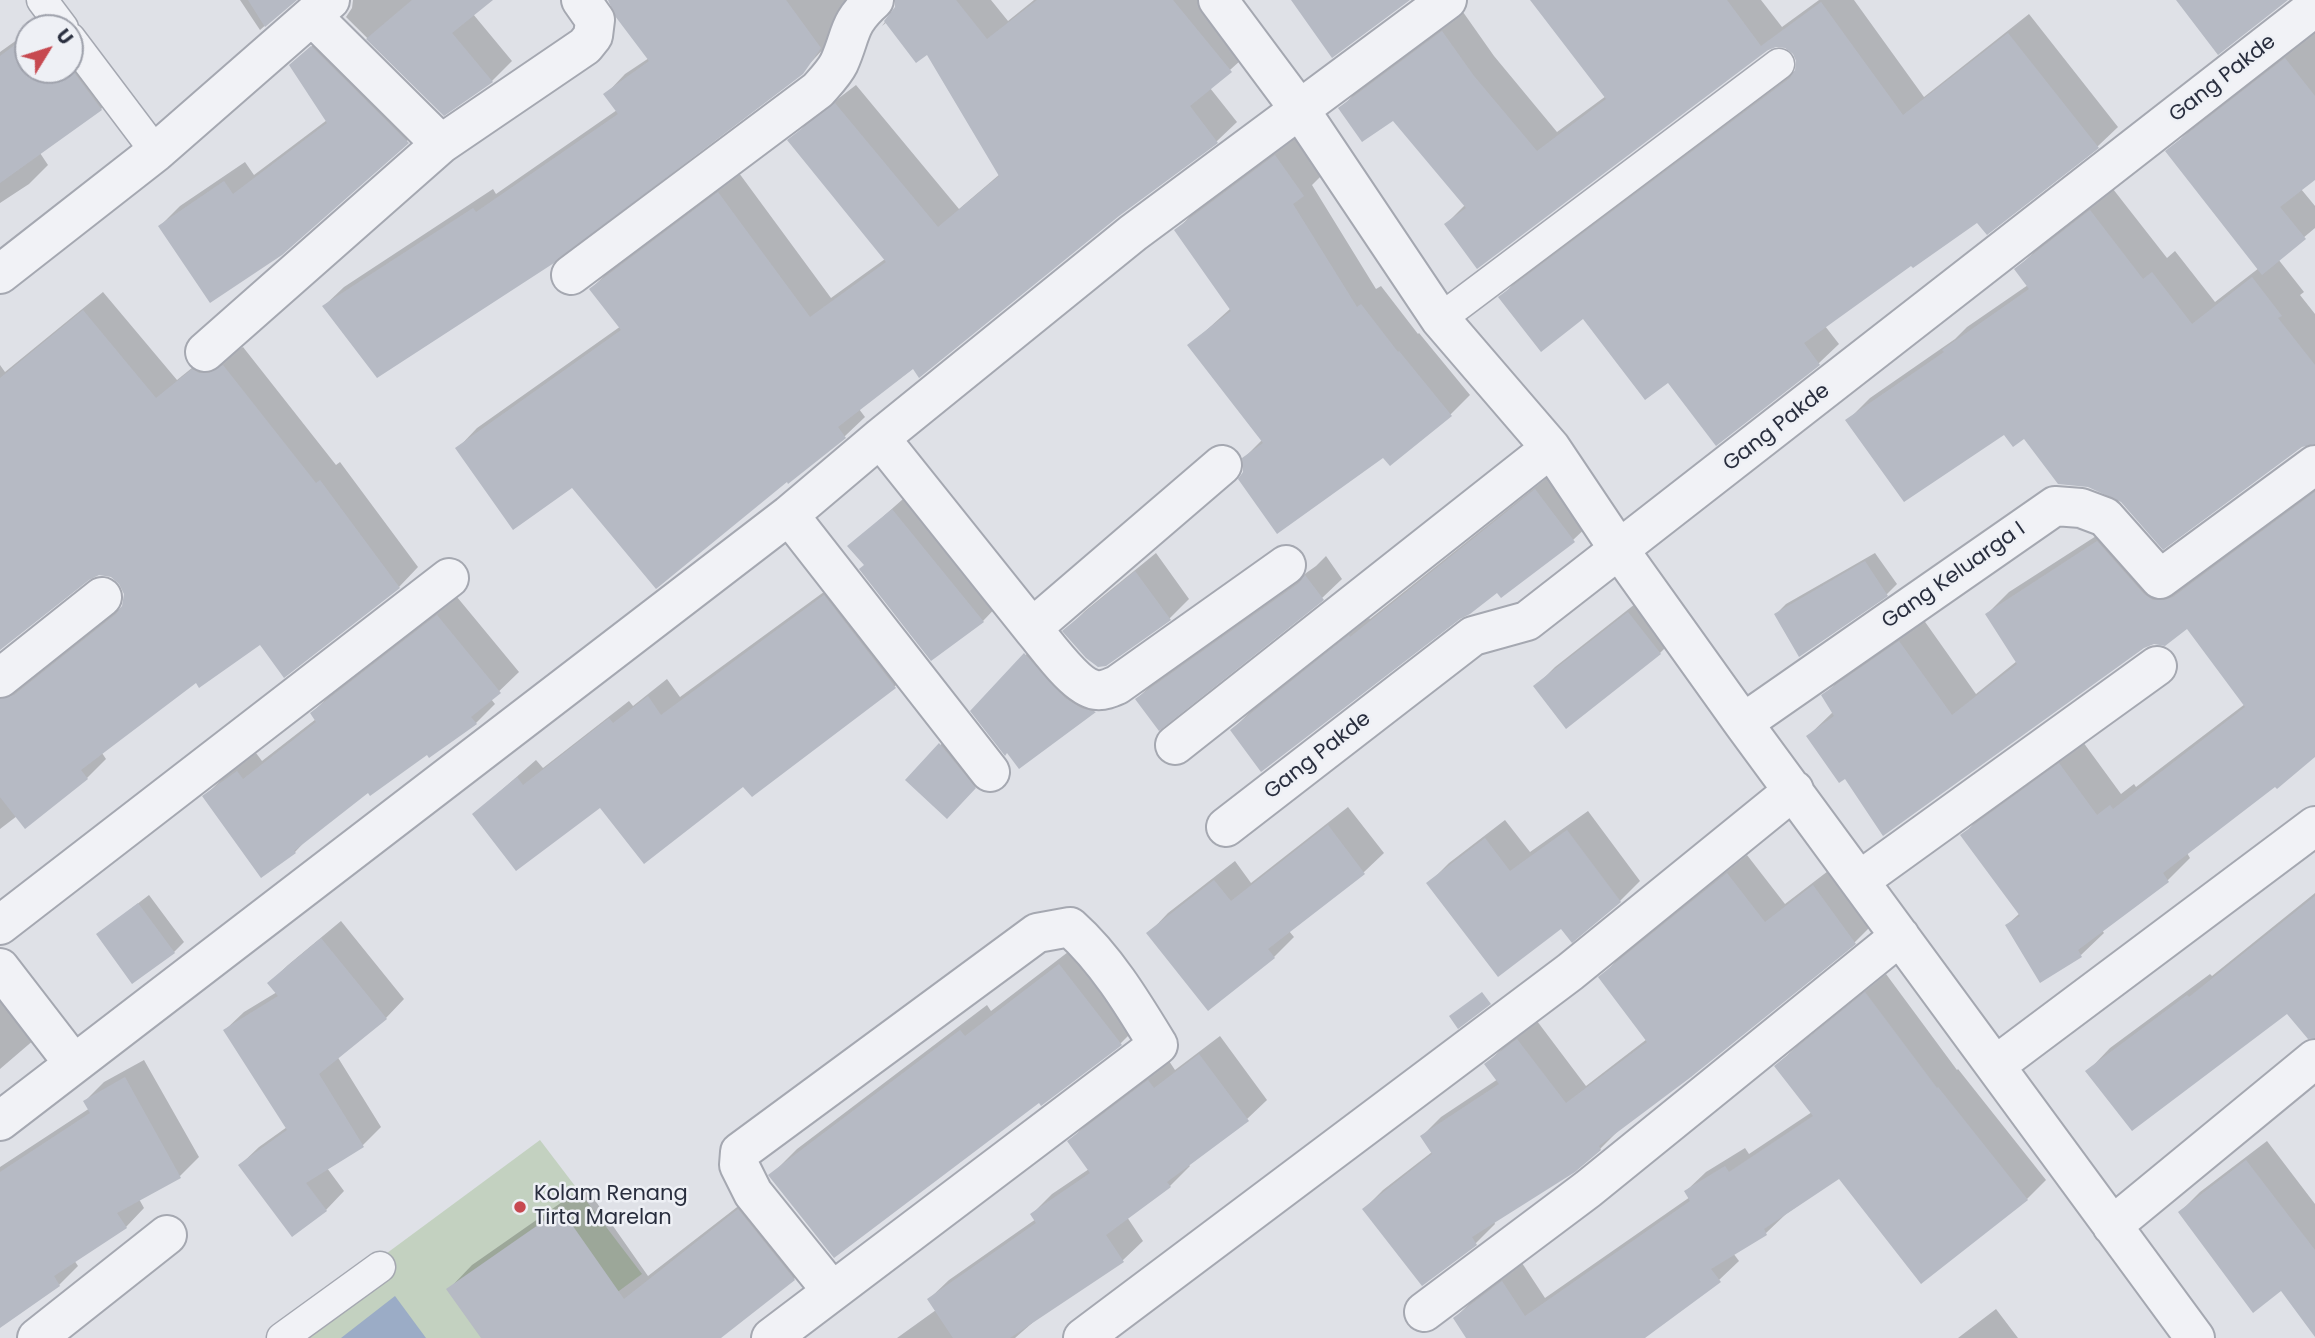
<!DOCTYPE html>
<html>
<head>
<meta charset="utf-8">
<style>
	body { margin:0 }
	#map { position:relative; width:2315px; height:1338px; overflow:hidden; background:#dfe1e7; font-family:Poppins,sans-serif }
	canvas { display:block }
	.north { position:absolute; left:14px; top:14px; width:70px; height:70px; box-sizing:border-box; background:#eef0f5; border:2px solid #9fa2ac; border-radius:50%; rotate:52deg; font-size:19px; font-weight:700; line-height:28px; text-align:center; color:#292e3e }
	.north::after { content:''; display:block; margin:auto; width:24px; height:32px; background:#c74950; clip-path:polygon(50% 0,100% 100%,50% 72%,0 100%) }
</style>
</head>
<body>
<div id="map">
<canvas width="2315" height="1338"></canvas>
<div class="north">U</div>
</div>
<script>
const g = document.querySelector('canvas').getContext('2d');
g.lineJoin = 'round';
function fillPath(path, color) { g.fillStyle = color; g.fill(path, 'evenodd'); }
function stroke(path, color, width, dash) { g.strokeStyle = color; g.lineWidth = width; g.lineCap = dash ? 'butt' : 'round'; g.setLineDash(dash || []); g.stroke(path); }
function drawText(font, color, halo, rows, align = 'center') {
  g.font = font + ' Poppins,sans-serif'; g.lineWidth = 5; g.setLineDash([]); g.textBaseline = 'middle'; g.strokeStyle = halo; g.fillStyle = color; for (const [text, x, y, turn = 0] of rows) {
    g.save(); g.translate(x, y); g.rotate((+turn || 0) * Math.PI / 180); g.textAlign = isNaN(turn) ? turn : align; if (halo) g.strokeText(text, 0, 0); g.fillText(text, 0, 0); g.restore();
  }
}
const green = new Path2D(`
	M540,1140l102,134 -87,64h-283z`);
const water = new Path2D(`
	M395,1296l31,42h-85z`);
const shadow = new Path2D(`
	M240,0h54l-34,30z
	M353,0h137l-17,14 39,47 -20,20 -48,33 -98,-97 6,-9z
	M610,0h240l-11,32 -37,40 -478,234 20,-19 149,-98 3,5 121,-84 -11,-16 19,-20 24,-16z
	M897,0h94l17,21 26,-21h175l42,51 -41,37 27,34 -20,19 -358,268 6,8 -20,19 -56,45 -216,5 -115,-38 19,-20 144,-102 -30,-37 20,-20 128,-96 92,125 54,-39 -95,-118 19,-20 47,-36 103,124 41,-35 -73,-122 -40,-30 -5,4 14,-19z
	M1533,0h228l21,27 37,-27h35l70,97 105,-83 89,113 -20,19 -111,87 -9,-12 -66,43 -87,62 14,18 -20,19 -103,80 -48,-63 -85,-63 -82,-20 19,-20 277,-208 1,-7 -4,-10 -8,-6 -9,-1 -331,179 19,-19 -72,-86 -52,-11 19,-20 103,-76 31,44 63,76 49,-36z
	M60,9l60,81 -19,19 -61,44 8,12 -19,19 -29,19v-151l28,-20v38h42v-42h-36z
	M332,27l96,95 -147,131 -121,-27 20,-20 65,-44 9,13 73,-55 -35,-55z
	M2315,32v146l-14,11 14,17v22l-37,31 26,33 -4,3 15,19v128l-193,59 -98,-65 -20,-4 -156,-12 22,-22 85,-59 12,-12 61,-42 -12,-15 23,-23 74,-58 54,69 8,-7 40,51 44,-34 -91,-117 20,-19z
	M1295,137l27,38 -10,10 64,104 5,-3 37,48 1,-1 51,62 -20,20 -66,40 -139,17 -1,-14 19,-19 -73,-94 41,-37 -54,-78 19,-20z
	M103,292l74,88 36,-29 16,4 14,-8 93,118 4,-3 78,105 -19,20 -115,88 -24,-32 -64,38 -94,72 4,6 -19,19 -70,38 -17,13v-106l3,-23 19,-19 13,-5 89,-71 1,-11 -4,-11 -11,-8 -12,-1 -11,4 -87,70v-283l5,7z
	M1554,472l38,50 -19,18 -76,50 -265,140 19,-19 118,-93 1,1z
	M2315,488v267l-128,98 3,5 -22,22 -66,50 2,3 -23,22 -74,-30 13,-12 -57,-78 22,-23 98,-70 38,52 13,-10 2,3 109,-83 -57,-77 -343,149 -37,-40 25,-24 -9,-17 22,-22 77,-54 53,75 41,-33 -30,-47 22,-22 112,-72 46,52z
	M912,491l90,110 -19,20 -118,-56 -15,-19z
	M1156,553l33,46 -20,20 -104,12 20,-20z
	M1875,553l22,31 -10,10 -111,20 10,-10z
	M1326,556l16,23 -20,19 -185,101 20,-20 159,-113z
	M843,578l71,90 -19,18 -143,108 -8,-10 -144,21 -126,9 62,-54 7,8 86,-67 4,5 34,-27 13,18z
	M1649,593l31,40 -20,20 -94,73 -31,-39 20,-20z
	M457,597l62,75 -28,27 4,5 -19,19 -108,68 -57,44 -16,17 -33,23 -57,-79 19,-19 32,-24 6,8 54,-42 -4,-6 19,-19z
	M1045,635l69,57 -19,19 -75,55 -48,-55z
	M950,735l34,42 -27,30 -50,-27z
	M1348,807l36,46 -20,19 -75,59 5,6 -20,20 -66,52 -59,-76 19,-20 67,-52 16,22z
	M1588,811l52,70 -20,20 -59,25 -132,-43 20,-20 56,-43 25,32z
	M1747,855l38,49 47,-36 42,55 -19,19 -236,188 -19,19 -106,72 1,3 -19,19 -53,41 -59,-75 19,-19 49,-38 -10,-16 19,-19 57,-38 -12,-15 20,-19 31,-24 49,65 61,-47 -47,-61 19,-20z
	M2315,893v119l-28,-1 -199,60 22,-23 100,-74 2,2z
	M149,895l35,47 -10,10 -76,-18z
	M341,921l63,78 -18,19 -49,38 44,71 -18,18 -36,23 17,23 -18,19 -86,-45 19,-18 28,-20 -62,-97 19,-18 33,-20 -8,-9 19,-18z
	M1085,939l61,79 -26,26 -80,56 -269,75 26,-26 190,-144 4,6z
	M1886,974l71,96 1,-1 88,111 -19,19 -188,-22 -53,37 -20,19 -33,20 6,8 -20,19 -77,58h-174l-13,-20 20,-20 47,-35 23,35 145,-101 -4,-6 20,-19 39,-24 4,6 63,-42 -36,-46 20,-19z
	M0,991l35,48 -35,30z
	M1220,1036l47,64 -20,19 -59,45 2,2 -20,20 -43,31 16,24 -20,19 -84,57 -24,21h-118l39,-28 -7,-11 20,-19 87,-61 -4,-5 20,-20 37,-25 -20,-28 20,-19 80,-61 6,9z
	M144,1060l55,97 -19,19 -41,23 5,9 -18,19 -52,33 4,6 -19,19 -59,41v-159l90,-59 -5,-7 19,-19z
	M2267,1141l48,63v130l-34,-45 -101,-77 20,-20z
	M585,1186l63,90 115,-89 55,68 -24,24 -76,59h-235l-34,-49 23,-24z
	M1996,1309l22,29h-60z`);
const building = new Path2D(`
	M248,0h49l-32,27z
	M412,0h81l-41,33 41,49 -49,34 -78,-77z
	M608,0h178l35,48 -18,26 -249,189 -177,115 -55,-72 151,-98 3,4 142,-98 -15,-20 46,-33 -34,-45z
	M895,0h61l31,39 50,-39h136l59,72 -42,34 28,37 -99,73 -200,162 -6,-9 -75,58 8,11 -58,46 -1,-2 -131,107 -84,-101 -59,42 -58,-82 166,-118 -32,-41 129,-97 92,125 76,-55 -99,-122 48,-37 103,124 61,-51 -72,-121 -11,8 -32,-42 11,-14z
	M1291,0h119l-78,58z
	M1530,0h197l34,46 60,-44 82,113 105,-82 91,115 -112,87 -10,-12 -64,45 -2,-2 -107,77 16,22 -104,81 -48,-63 -23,17 -62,-81 -42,33 -43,-55 292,-219 5,-8 1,-9 -3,-7 -8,-6 -9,-1 -8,3 -291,219 -33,-45 22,-16 -73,-87 -31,21 -24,-34 104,-77 32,45 63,75 69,-52z
	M2176,0h112l-70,55z
	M28,35v35h42v-3l32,43 -102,73v-127z
	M311,46l98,97 -127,112 -72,48 -52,-77 66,-45 9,13 94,-71 -38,-58z
	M2285,58l30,38v84l-35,27 26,32 -44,36 -97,-124z
	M1275,155l29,41 -11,8 64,103 4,-3 37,48 1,-1 53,65 -62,50 -7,-8 -106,76 -39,-55 5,-7 -1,-14 21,-15 -76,-98 44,-34 -57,-81z
	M2090,210l53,69 9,-7 40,52 60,-47 30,39 -4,2 37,47v79l-13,3 -139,103 -42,-48 -33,-15 -30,-3 -34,-45 -11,8 -9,-12 -100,67 -59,-82 99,-68 -2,-2 87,-61 -15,-20z
	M83,310l73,88 36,-29 7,4h10l14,-8 93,118 4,-3 80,108 -116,90 -24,-33 -61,43 -3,-5 -115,87 7,9 -63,50 -25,-32v-98l14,-4 102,-81 6,-8 2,-12 -5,-10 -8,-7 -12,-2 -10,5 -89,70v-272z
	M1535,489l40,53 -74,56 -4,-5 -27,21 -10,5 -199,153 -31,-42 119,-95 1,2z
	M2315,492v265l-38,32 -2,-2 -112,86 6,9 -91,68 4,7 -42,26 -35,-58 15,-9 -60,-81 99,-72 38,52 13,-10 3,4 132,-102 -58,-78 -22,17 -11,-2 -10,4 -261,188 -38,-57 -6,4 -33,-47 28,-20 -13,-21 78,-54 53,74 65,-51 -32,-50 112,-73 47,53 9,6h11l9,-3z
	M892,509l92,113 -53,39 -72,-92 5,-4 -17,-19z
	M1865,561l23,35 -89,61 -25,-43z
	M1135,571l36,49 -65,46 -8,1 -12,-9 -24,-27z
	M1305,575l19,25 -165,131 -24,-32 164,-116z
	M824,595l72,93 -144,109 -9,-10 -99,77 -44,-56 -84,63 -44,-57 45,-37 6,8 86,-67 4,5 35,-27 13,19z
	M1628,612l33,42 -95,75 -33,-43z
	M437,615l64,78 -30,24 6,7 -48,34 -2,-3 -57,41 -2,-3 -74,58 2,2 -35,25 -59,-82 35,-25 6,8 73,-57 -6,-9z
	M1024,653l41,45 16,10 15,4 -77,57 -12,-16 -2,3 -35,-45z
	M939,743l37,45 -29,31 -42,-39z
	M1328,825l37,49 -97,75 7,9 -67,53 -62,-78 68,-53 17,21z
	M1567,830l54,72 -49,41 -11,-14 -63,48 -72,-94 59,-45 25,33z
	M1727,873l38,49 48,-37 43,59 -165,133 -92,69 2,4 -26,22 -103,65 5,8 -55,41 -60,-77 70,-55 -12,-18 79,-52 -15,-20 33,-25 49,64 81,-61 -49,-65z
	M2315,896v142l-7,1 -21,-25 -155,117 -47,-60 102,-76 2,2z
	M138,903l37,50 -43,31 -36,-50z
	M321,938l66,81 -68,55 45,73 -58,36 21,28 -35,26 -54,-72 49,-35 -64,-100 55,-34 -11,-13z
	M1059,964l63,81 -81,61 -2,-3 -205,155 -66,-83 192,-145 5,6z
	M1482,992l9,12 -33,25 -9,-13z
	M1865,992l72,96 1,-1 90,113 -107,84 -82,-105 -75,50 3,6 -56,34 10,13 -76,56h-179l-13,-20 49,-37 23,35 165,-115 -6,-10 41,-25 4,6 84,-56 -39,-50z
	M1199,1054l50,67 -82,61 4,5 -65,48 18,27 -114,76h-57l-26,-39 109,-76 -6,-9 60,-41 -23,-32 81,-61 6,8z
	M125,1077l56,101 -64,35 10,15 -73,48 6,10 -60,42v-156l90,-59 -7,-12z
	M2246,1160l69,90v87l-34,-46 -28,22 -75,-101z
	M561,1209l63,90 114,-90 57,71 -74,58h-240l-35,-49z`);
const service = new Path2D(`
	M42,0l21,28
	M70,38l86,114
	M1440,319l339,-255
	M282,1338l98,-71`);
const minor = new Path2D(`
	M1218,0l82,110 140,209 111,129 69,103 123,172 452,615
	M312,16l129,128
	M0,274l156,-122 174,-152
	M571,275l247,-185c7,-8 16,-17 21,-27 13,-29 8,-39 35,-63
	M205,352l236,-208 144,-98 8,-10 2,-16 -14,-20
	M880,438l152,190 190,-163
	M789,515l201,257
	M1032,628c14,16 43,59 64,62 7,1 14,-2 21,-5l169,-120
	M0,678l102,-81
	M1743,723l312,-217 26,2 24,9 55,62 155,-114
	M1175,745l376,-297
	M1226,827l247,-191 54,-15 788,-614
	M1859,881l298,-215
	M0,925l449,-347
	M0,968l74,96
	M1996,1065l319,-239
	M0,1121l789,-606 91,-77 253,-205 314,-233
	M2112,1226l203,-167
	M1424,1312l164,-123 312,-253
	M37,1338l130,-103
	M771,1338l387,-293c-25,-41 -52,-86 -88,-118l-33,6 -297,219 -1,13 14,28 79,98
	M1083,1338l487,-366 224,-182`);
const markers = [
	[520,1207,7,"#c74950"]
];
const streetNames = [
	["Gang Pakde",2223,79,-38],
	["Gang Pakde",1777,428,-38],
	["Gang Keluarga I",1954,576,-35],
	["Gang Pakde",1318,756,-38]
];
const poiNames = [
	["Kolam Renang",534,1195],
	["Tirta Marelan",534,1219]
];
fillPath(green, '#c3d1c0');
fillPath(water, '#9bacc6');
fillPath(shadow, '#0003');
fillPath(building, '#b6bac4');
stroke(service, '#a5a8b1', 33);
stroke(minor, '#a5a8b1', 42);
stroke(service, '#f1f2f6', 30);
stroke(minor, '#f1f2f6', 38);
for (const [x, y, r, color] of markers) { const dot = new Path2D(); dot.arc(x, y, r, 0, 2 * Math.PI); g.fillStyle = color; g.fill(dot); stroke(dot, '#eef0f5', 2.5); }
drawText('21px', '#292e3e', '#eef0f5', streetNames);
drawText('21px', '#292e3e', '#eef0f5', poiNames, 'left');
</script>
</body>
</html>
